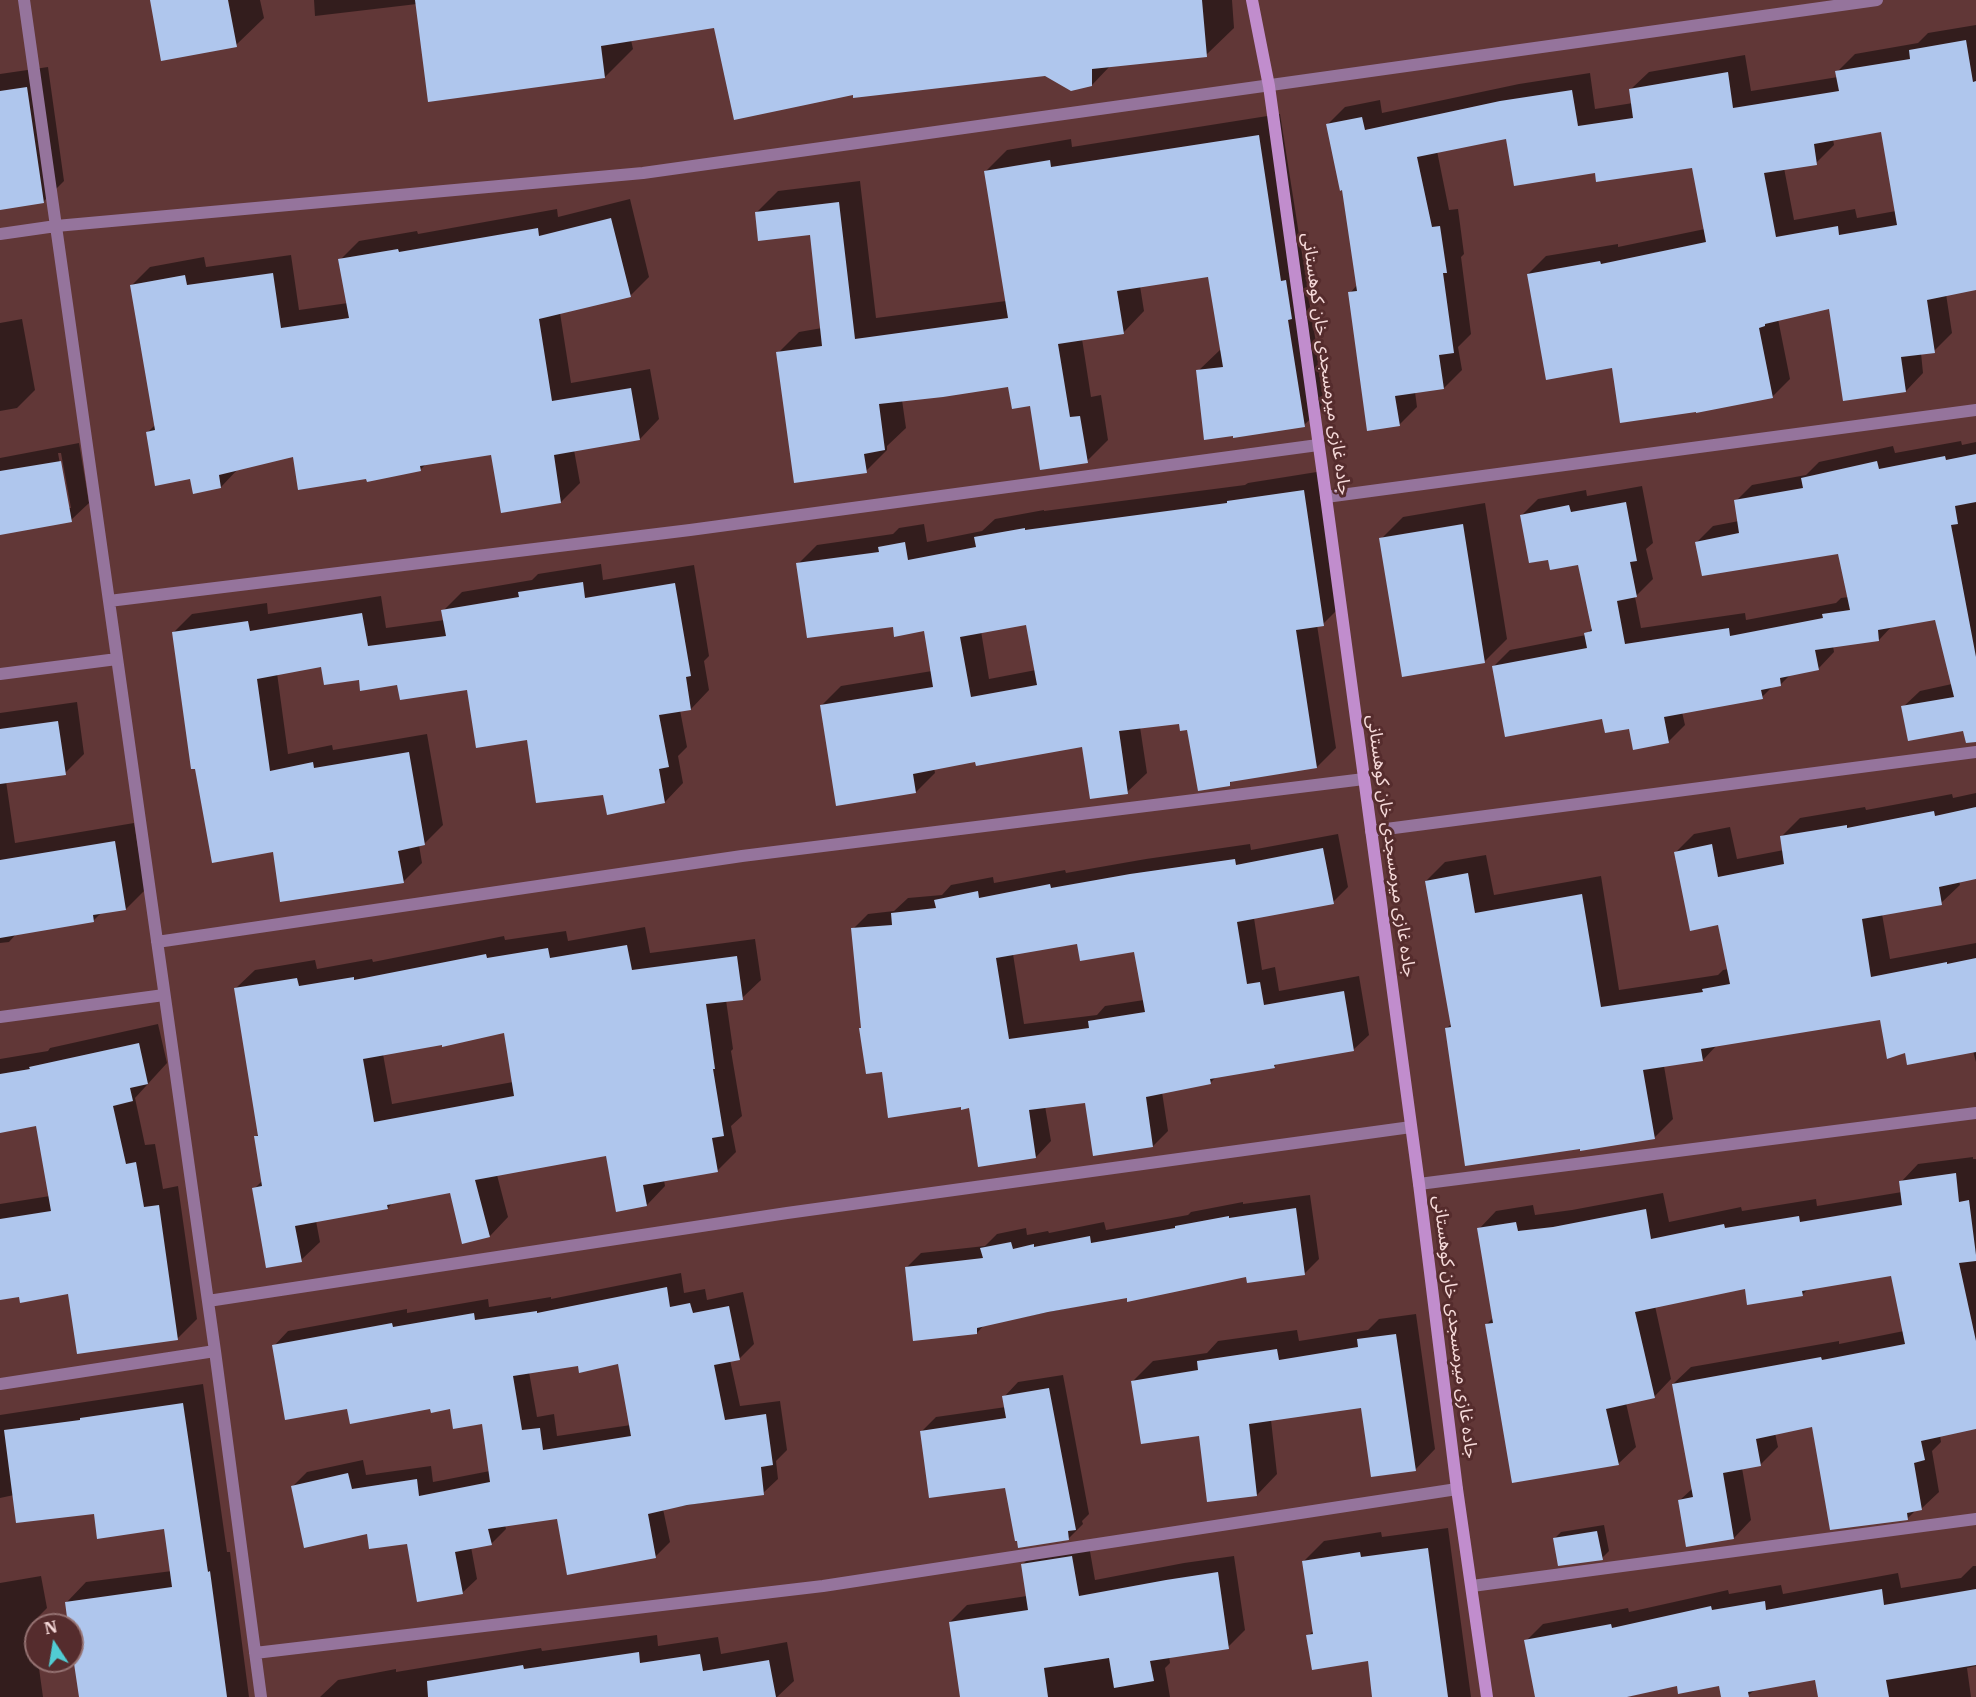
<!DOCTYPE html>
<html>
<head>
<meta charset="utf-8">
<style>
	body { margin:0 }
	#map { position:relative; width:1976px; height:1697px; overflow:hidden; background:#613737; font-family:"IBM Plex Serif",serif }
	canvas { display:block }
	.north { position:absolute; left:24px; top:1613px; width:60px; height:60px; box-sizing:border-box; background:#552c2d; border:2px solid #957272; border-radius:50%; rotate:348deg; font-size:16px; font-weight:700; line-height:24px; text-align:center; color:#f6dada }
	.north::after { content:''; display:block; margin:auto; width:21px; height:27px; background:#51ccd3; clip-path:polygon(50% 0,100% 100%,50% 72%,0 100%) }
</style>
</head>
<body>
<div id="map">
<canvas width="1976" height="1697"></canvas>
<div class="north">N</div>
</div>
<script>
const g = document.querySelector('canvas').getContext('2d');
g.lineJoin = 'round';
function fillPath(path, color) { g.fillStyle = color; g.fill(path, 'evenodd'); }
function stroke(path, color, width, dash) { g.strokeStyle = color; g.lineWidth = width; g.lineCap = dash ? 'butt' : 'round'; g.setLineDash(dash || []); g.stroke(path); }
function drawText(font, color, halo, rows, align = 'center') {
  g.font = font + ' "IBM Plex Serif","Noto Sans Arabic",serif'; g.lineWidth = 6; g.setLineDash([]); g.textBaseline = 'middle'; g.strokeStyle = halo; g.fillStyle = color; for (const [text, x, y, turn = 0] of rows) {
    g.save(); g.translate(x, y); g.rotate((+turn || 0) * Math.PI / 180); g.textAlign = isNaN(turn) ? turn : align; if (halo) g.strokeText(text, 0, 0); g.fillText(text, 0, 0); g.restore();
  }
}
const shadow = new Path2D(`
	M153,0h107l4,18 -28,27z
	M314,0h918l2,28 -28,27 -95,10 -19,20 -47,-11 -191,19 -138,-67 -85,14 2,9 -28,28 -188,-73 -102,12z
	M1976,25v264l-30,5 6,39 -18,18 -13,2 2,20 -17,18 -75,-84 -53,12 12,60 -18,18 -159,-30 -85,-93 18,-18 72,-12v3l87,-18 -12,-63 -97,6 -88,-35 -71,14 12,59 9,-1 6,45 -3,3 10,77 -13,13 4,23 -18,18 -29,4 2,15 -18,18 -49,-132 7,-8 -14,-97 -16,-63 18,-18 35,-7 2,13 137,-29 71,-11 5,36 38,-6 -2,-14 18,-17 96,-17 6,36 87,-14 -1,-5 18,-18 63,-11 10,-10zM1882,131l14,80 -39,7 -2,-9 -61,11 -10,-52 32,-5 18,-18 -1,-6z
	M48,67l16,114 -21,21 -43,6v-134z
	M1280,114l23,146 4,-1 5,38 -3,3 17,104 -22,21 -106,-54 23,-22 -12,-74 -69,11 4,25 -21,22 -41,6 9,58 10,-2 7,45 -21,21 -56,-57 -22,-19 -107,15 4,28 -19,18v4l-21,21 -88,-118 21,-21 23,-4 -11,-94 -55,-21 22,-22 82,-10 16,137 130,-17 -21,-129 22,-22 64,-11 1,8z
	M630,199l19,78 -19,19 -70,17 11,70 79,-14 9,50 -19,20 -66,11 6,33 -19,19 -69,-49 -66,11 -6,6 -53,7 -72,-22 -57,14 -17,18 -30,-9 -43,-46 8,-8 -25,-138 19,-19 54,-10 2,10 85,-12 8,55 49,-7 -8,-43 19,-19 58,-10 1,3 139,-25 1,8z
	M22,319l13,71 -18,18 -17,3v-88z
	M1961,441l1,4 14,-3v284l-73,-19 17,-16 32,-7 -16,-66 -44,8 -13,14 -46,6 1,6 -16,17 -27,5 -10,10 -8,2 -11,11 -80,15 3,13 -17,17 -64,-24 -110,-52 16,-16 76,-15 7,-8 -14,-64 -30,-5 -27,-43 16,-16 48,-9 1,6 55,-10 11,57 -7,6 7,30 -18,18 6,31 104,-15 1,7 90,-17 5,-5 8,-1 -9,-44 -144,-10 17,-17 26,-5 -3,-20 16,-16 54,-10 13,-13 74,-16 2,7z
	M79,443l10,60 -18,17 -71,13v-75zM58,453h3l10,55h-3z
	M1323,471l19,134 -19,19 -6,1 19,123 -19,19 -84,13 -4,4 -41,-55 -8,-7 -40,5 7,46 -20,19 -44,-47 -149,23 1,5 -19,19 -94,-87 19,-19 91,-15 -7,-42 -31,-4 -96,-61 19,-19 76,-11 6,-6 25,-4 3,18 55,-11 13,-12 49,-9v1l201,-26 3,-2zM1028,623l8,47 -47,9 -8,-48z
	M1485,503l22,136 -22,22 -104,-122 22,-22z
	M601,564l2,16 91,-15 15,91 -5,5 5,29 -18,19 -11,1 7,37 -9,9 5,27 -18,19 -61,-9 -75,-55 -61,-49 -108,-11 -37,-13 -46,8 11,81 44,-9 1,5 94,-16 16,91 -19,19 -5,1 3,18 -19,19 -129,-32 -100,-218 18,-18 75,-11 1,11 113,-18 5,32 59,-8 -2,-9 19,-19 70,-12 6,-6z
	M77,702l7,52 -19,19 -59,8 9,62 119,-20 11,67 -19,19 -25,4 -8,8 -76,12 -8,9 -9,1v-230z
	M1976,793v84l-17,4 1,4 -19,18 -59,11 8,45 86,-16v119l-3,-11h-67l-25,-33 -164,27 -14,15 -39,6 9,53 -19,19 -207,-110 5,-5 -26,-142 19,-19 41,-7 8,40 107,-19 18,114 99,-15 5,-5 6,-1 -10,-46 -44,-70 19,-19 36,-7 7,32 47,-9 -3,-13 19,-19 65,-11 1,3 86,-16 1,4z
	M1338,834l10,53 -15,15 -79,16 8,52 13,-3 4,24 80,-15 10,59 -16,15 -75,13 -4,4 -58,10 -6,6 -48,9 6,39 -15,15 -67,-45 -41,5 6,35 -15,16 -66,-50 -8,-1 -79,-36 -30,-141 15,-15 26,-3 14,-13 34,-3 9,-10 42,-8 1,6 71,-13 1,3 80,-14 104,-15 1,6zM1078,942l57,9 9,49 -39,6 -8,9 -73,9 -11,-70z
	M645,927l5,26 105,-14 6,41 -19,18 -16,2 7,49 -2,2 11,65 -11,10 5,26 -19,19 -53,9 1,6 -18,19 -40,-51 -110,21 11,42 -18,19 -39,-45 -58,11 -5,6 -72,13 4,21 -19,18 -47,-71 9,-9 -8,-43 5,-4 -24,-145 19,-18 60,-10 2,9 55,-10 1,3 131,-26 1,4 61,-9 2,10zM505,1031l8,51 -121,22 -9,-50z
	M158,1024l9,39 -32,35 10,47 10,-1 8,45 15,-3 19,133 -19,19 -109,-46 -69,6v-94l50,-8 -13,-71 -37,6v-72l48,-8 2,-3z
	M1973,1157v2h3v269l-36,7 1,7 -9,9 7,41 -18,17 -5,1 -8,8 -95,-93 -38,8 3,14 -18,18 -18,3 9,52 -17,18 -54,-38 13,-12 -20,-104 18,-17 148,-26v3l65,-13 -11,-57 -84,14 -7,7 -56,-8 -91,19 16,73 -17,18 -28,6 10,44 -18,17 -131,-140 6,-6 -14,-89 17,-18 37,-6 2,10 37,-5 91,-17 6,29 72,-15 1,4 74,-12 1,7 85,-14 -1,-10 17,-18z
	M1310,1195l9,64 -15,15 -57,2 -119,20 -144,29 -7,8 -70,-66 14,-14 64,-7 12,-12 29,-6 1,7 21,-4 1,2 55,-11 2,8 82,-15 3,-3 52,-10v2z
	M681,1273l3,20 21,-4 2,11 36,-8 11,52 -15,15 -9,1 10,46 40,-5 7,49 -11,11 2,18 -15,14 -100,16 7,33 -15,15 -97,-39 -53,7 1,4 -15,15 -20,3 6,32 -15,14 -53,-51 -41,-9 -75,-47 14,-14 56,-12 3,15 65,-9 2,16 57,-11 -7,-49 -32,-15h-102l-75,-61 14,-15 119,-22v4l81,-14 1,8 62,-10v2zM619,1362l12,63 -74,11 -3,-22 -17,3 -8,-45 50,-8z
	M1416,1314l19,135 -20,21 -53,-64 -91,14 6,54 -20,21 -56,-61 -68,-53 20,-20 54,-8 11,-12 79,-11 2,11 69,-11 11,-11z
	M1063,1375l26,139 -7,7 1,3 -15,15 -62,-53 -85,-54 15,-15 70,-10 -2,-10 14,-15z
	M203,1384l24,168h3l19,145h-168l-9,-57v-15h-2l-4,-22 20,-21 86,-11 -7,-44 -151,-32 -14,3v-83z
	M1604,1525l5,26 -7,7 -48,-19 7,-7z
	M1448,1528l23,169h-97l-5,-38 -61,-23 6,-6 -11,-68 21,-21 57,-9 1,5z
	M1088,1540l7,40 89,-17 50,-7 11,74 -17,17 -59,9 1,7 -5,5 5,29h-209l-11,-75 17,-17 60,-9 -5,-31 17,-17z
	M1973,1566h3v100l-9,2 4,29h-151l-4,-18 -60,10 -10,8h-24l-2,-13h-42l-52,13h-90l-10,-56 17,-17 85,-16 1,4 99,-22 1,4 52,-9 2,9 115,-21 3,15 60,-10z
	M41,1576l6,32 -15,15 4,38h2l5,36h-43v-114z
	M657,1635l1,11 60,-9 3,17 66,-12 7,39 -17,16h-457l18,-17 58,-11v3l145,-24 1,3z`);
const building = new Path2D(`
	M150,0h78l9,47 -76,14z
	M415,0h787l5,57 -115,12v17l-21,5 -26,-15 -192,22v-3l-119,25 -20,-92 -113,18 4,32 -177,24z
	M1966,40l7,42 3,-1v209l-49,10 8,53 -34,4 5,35 -63,9 -14,-92 -64,15v2l-6,2 14,70 -77,15v-1l-76,11 -8,-55 -66,12 -19,-106 73,-13 1,3 105,-22 -14,-74 -96,14 -1,-9 -81,13 -8,-47 -89,18 15,70 8,-1 7,47h-4l11,80 -15,2 5,34 -49,7 5,30 -33,5 -19,-139 9,-1 -15,-101 -2,1 -14,-67 36,-7 3,13 135,-29 72,-11 6,36 55,-8 -4,-29 99,-17 5,36 106,-17 -4,-20 75,-12 -1,-9zM1881,132l16,93 -58,10 -1,-9 -62,11 -12,-64 53,-8 -3,-21z
	M27,87l17,116 -44,7v-119z
	M1259,135l22,146 5,-1 6,39 -4,1 17,107 -72,11v-2l-29,4 -8,-70 27,-3 -15,-90 -91,14 7,43 -66,10 12,73 10,-1 8,47 -48,7 -10,-64 -18,3 -4,-22 -65,10 -64,7 6,46 -21,4 3,19 -73,10 -18,-131 46,-6 -12,-111 -52,6 -3,-29 84,-10 16,137 153,-21 -24,-147 66,-11 1,7z
	M611,218l20,79 -92,22 13,82 79,-13 9,52 -86,15 7,48 -60,10 -10,-58 -71,11 1,5 -54,11 -1,-3 -68,11 -5,-33 -74,18 2,13 -28,6 -3,-15 -35,7 -9,-54 9,-2 -25,-145 55,-10 2,10 86,-12 8,55 68,-10 -11,-59 60,-10 1,3 139,-24 1,8z
	M1976,454v48l-21,4 3,18 -7,1 25,132v85l-10,1 -3,-12 -55,10 -7,-35 53,-9 -19,-77 -57,10 1,11 -64,9 4,20 -39,8 1,8 -20,4 2,9 -99,18 5,26 -36,7 -4,-21 -24,4 -3,-14 -97,18 -13,-71 95,-18 -3,-15 8,-2 -14,-66 -28,5 -2,-10 -19,3 -9,-48 49,-10 2,7 55,-10 11,59 -7,1 7,35 -20,4 8,43 104,-16 1,8 93,-18 -1,-4 28,-4 -12,-56 -136,22 -7,-34 44,-9 -5,-33 69,-12 -2,-10 76,-17 2,8 66,-13 1,4z
	M61,461l11,61 -72,13v-64z
	M1304,490l20,136 -28,4 21,138 -87,14v4l-32,5 -11,-61 -7,1 -1,-7 -60,7 9,63 -38,5 -8,-52 -106,19 -1,-4 -62,12 3,19 -80,13 -16,-101 113,-18 -9,-56 -30,6 -1,-10 -86,11 -11,-75 83,-11 -1,-5 27,-5 3,18 68,-13 -2,-10 51,-9v2l202,-27v-2zM1026,625l11,60 -66,12 -11,-60z
	M1463,524l22,139 -83,14 -23,-139z
	M583,582l2,16 90,-15 16,93 -5,1 5,33 -32,5 10,52 -10,2 6,34 -58,12 -4,-20 -67,8 -9,-63 -51,8 -9,-58 -67,10 -3,-15 -37,6 -1,-11 -35,5 -3,-18 -64,12 13,92 43,-9 1,6 95,-16 16,93 -27,6 6,32 -124,19 -7,-50 -61,11 -17,-94h-4l-19,-137 76,-11 2,10 112,-18 6,33 78,-10 -5,-26 78,-13 -1,-5z
	M58,721l8,54 -66,9v-55z
	M1976,807v72l-37,8 3,18 -80,14 9,58 76,-15v2l29,-6v94l-69,13 -2,-12 -18,6 -7,-39 -179,29 2,12 -60,9 12,69 -75,12v-2l-115,17 -20,-138 6,-1 -26,-146 43,-8 7,40 107,-19 19,113 102,-15 -1,-3 28,-5 -12,-59 -28,6 -16,-79 38,-8 6,33 66,-13 -4,-28 67,-11v3l87,-17 1,5z
	M115,841l11,69 -33,5 1,7 -94,16v-78z
	M1323,848l11,56 -97,18 10,62 13,-2 4,23 80,-14 10,60 -80,14 1,3 -65,11 1,5 -65,13 7,50 -60,9 -8,-53 -56,7 7,48 -58,9 -9,-59 -8,2v-3l-73,11 -6,-46 -16,2 -7,-46h2l-10,-100 41,-3 -1,-12 45,-5 -2,-8 44,-9 1,7 71,-14 1,4 79,-14 105,-15 1,6zM1077,944l3,17 54,-9 11,60 -57,9 1,7 -80,11 -13,-81z
	M627,945l5,25 105,-14 6,44 -37,4 9,65h-2l11,67 -12,2 6,34 -75,13 4,21 -31,6 -10,-56 -131,24 15,57 -28,7 -12,-51 -63,12 1,4 -93,17 7,36 -36,6 -14,-80 10,-2 -8,-50h4l-24,-148 63,-10 2,8 55,-9v3l132,-26 1,4 61,-10 2,10zM504,1033l10,63 -140,26 -11,-63 79,-14v2z
	M139,1043l9,41 -18,4 3,13 -20,5 13,58 10,-2 8,45 15,-2 19,135 -101,14 -9,-60 -48,9 -1,-6 -19,3v-81l51,-8 -15,-85 -36,7v-59l30,-5 -1,-2z
	M1956,1173l3,29 10,-2 7,55v6l-17,2 17,78v88l-55,12 4,19 -11,3 8,47 -15,3 1,7 -78,10 -18,-103 -56,12 5,27 -38,7 11,66 -48,8 -8,-47 15,-3 -21,-113 149,-27 1,3 83,-16 -14,-68 -89,15 1,5 -56,9 -2,-16 -110,23 20,86 -49,11 13,56 -107,18 -27,-159 8,-1 -16,-95 39,-6 2,9 35,-4 93,-18 5,30 73,-15 1,4 74,-12 1,6 102,-17 -3,-24z
	M1296,1208l9,67 -58,8 -1,-6 -119,25v-4l-79,14 -71,16v6l-64,7 -8,-74 78,-9 -3,-10 31,-6 2,7 21,-5v3l56,-11 1,7 84,-15v-2l54,-10v2z
	M667,1287l3,20 20,-4 3,10 36,-7 11,54 -26,5 11,55 41,-6 7,51 -12,2 3,28 -77,10 -39,9 8,44 -89,17 -10,-56 -69,10 4,16 -37,7 8,42 -46,8 -10,-58 -38,5 -2,-15 -63,14 -13,-62 57,-13 4,16 65,-10 2,17 71,-14 -8,-58 -29,5 -3,-20 -19,4 -1,-4 -80,15 -3,-15 -62,11 -13,-75 120,-22 1,4 81,-14 1,7 62,-9v2zM618,1364l13,72 -88,14 -3,-22 -18,2 -9,-54 65,-10 1,7z
	M1396,1334l20,137 -45,6 -10,-69 -112,16 8,72 -50,6 -8,-66 -58,8 -10,-63 67,-11 -1,-9 80,-12 2,11 79,-13 -1,-8z
	M1049,1388l27,142 -8,1 1,9 -51,8 -1,-7h-2l-10,-53 -76,10 -9,-67 86,-13 -4,-22z
	M183,1403l25,169 2,-1 17,126h-148l-7,-47v-25h-4l-3,-23 107,-15 -8,-58 -67,10 -3,-25 -78,9 -12,-93 76,-10v-2z
	M1597,1531l6,29 -45,6 -5,-28z
	M1428,1548l20,149h-76l-4,-36 -56,9 -6,-35 7,-1 -11,-73 58,-9 1,5z
	M1072,1556l7,40 87,-16 52,-8 11,77 -79,12 4,20 -40,7 -5,-30 -65,10 4,29h-88l-11,-75 79,-12 -7,-46z
	M1882,1589l2,16 92,-16v76l-90,15 3,17h-71l-3,-17 -67,12 1,5h-28l-2,-11 -41,8 -1,-8 -50,11h-92l-11,-57 87,-16 1,4 99,-22 1,4 53,-9 1,9z
	M639,1652l1,11 60,-9 3,17 66,-11 7,37h-348l-1,-16 96,-16 1,4z`);
const street = new Path2D(`
	M24,0l191,1351 46,346
	M0,234l56,-8 587,-53 1234,-173
	M1326,497l650,-87
	M109,601l581,-71 628,-85
	M0,674l117,-15
	M1371,831l605,-79
	M157,942l585,-86 622,-77
	M0,1017l164,-22
	M1419,1184l557,-71
	M208,1301l579,-88 624,-86
	M0,1384l215,-33
	M1472,1586l504,-67
	M255,1653l568,-67 634,-97`);
const secondary = new Path2D(`
	M1252,0l17,86 57,411 93,687 38,305 30,208`);
const streetNames = [
	["جاده غازی میرمسجدی خان کوهستانی",1326,364,82],
	["جاده غازی میرمسجدی خان کوهستانی",1391,846,82],
	["جاده غازی میرمسجدی خان کوهستانی",1455,1327,83]
];
fillPath(shadow, '#0007');
fillPath(building, '#afc6ed');
stroke(street, '#95749c', 12);
stroke(secondary, '#c18dcd', 12);
drawText('18px', '#f6dada', '#552c2d', streetNames);
</script>
</body>
</html>
